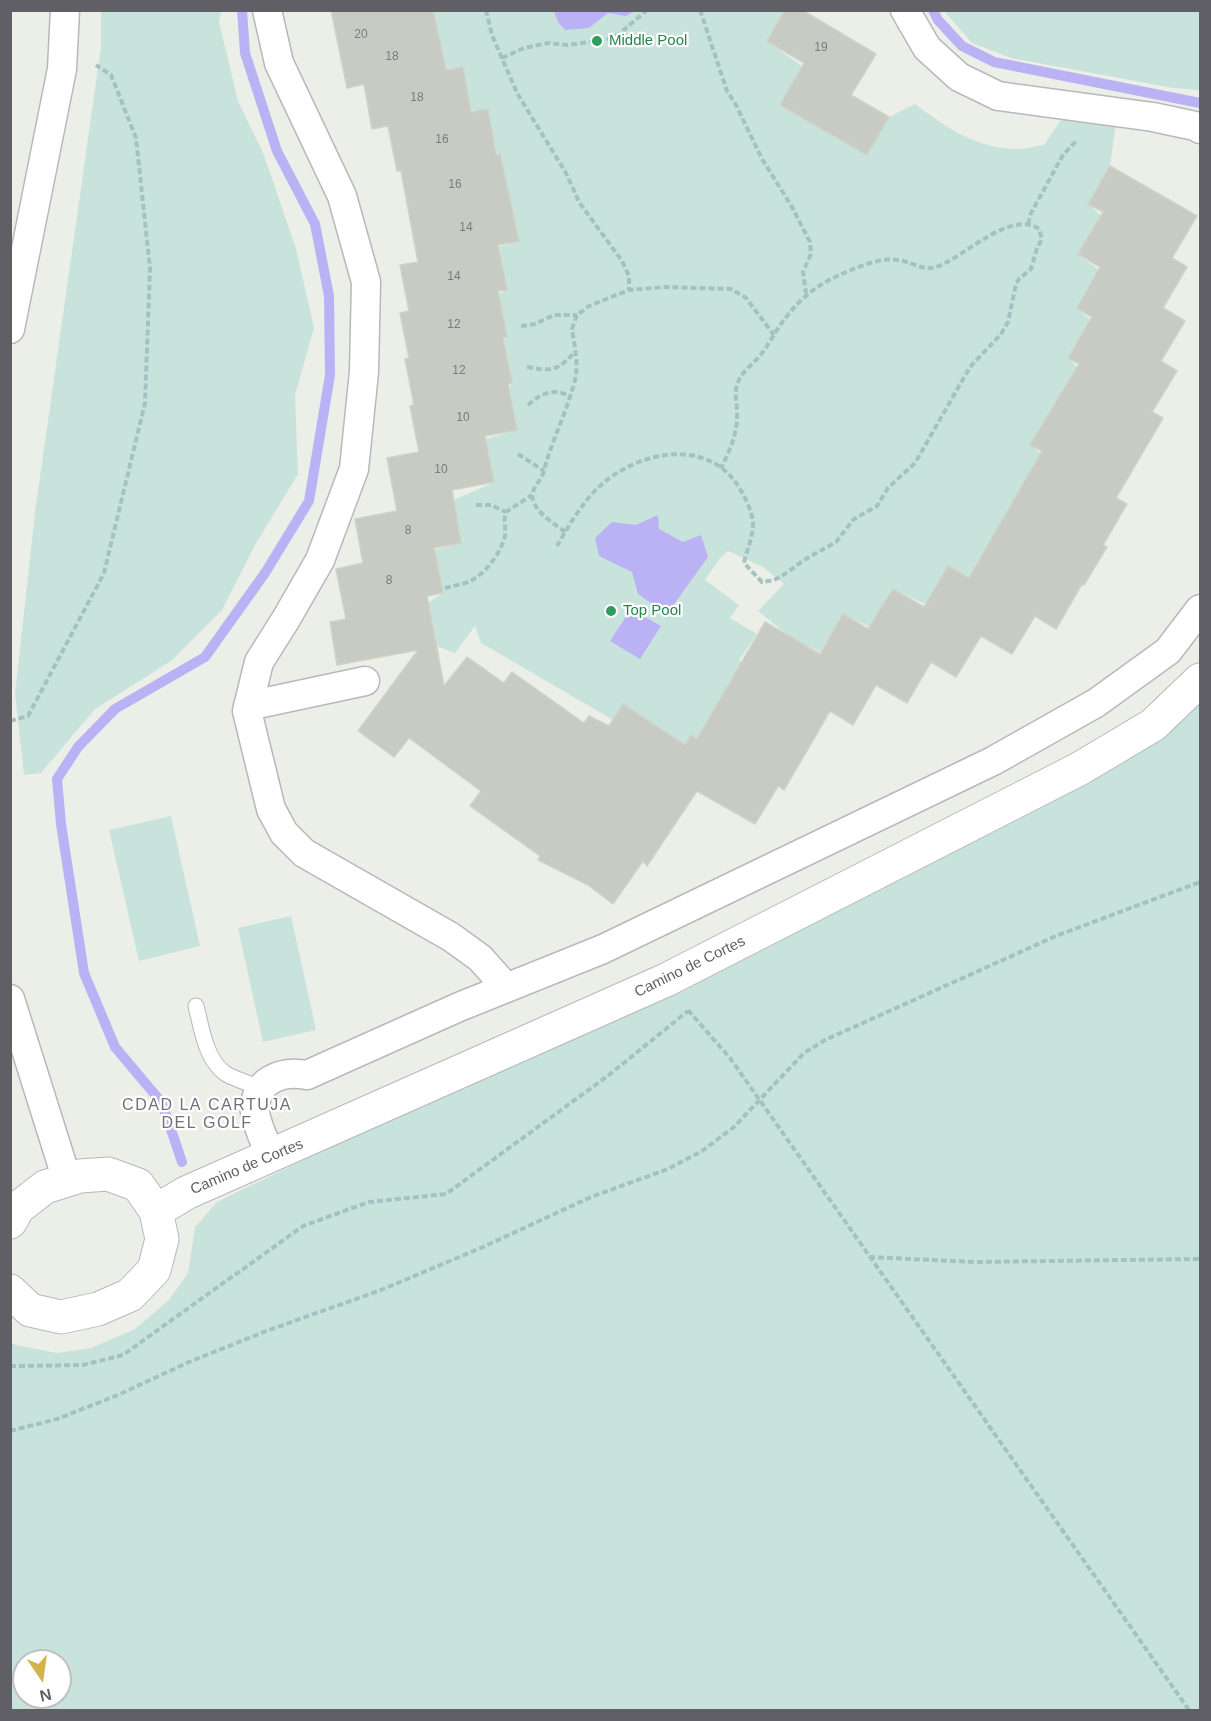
<!DOCTYPE html>
<html>
<head>
<meta charset="utf-8">
<style>
	body { margin:0 }
	#map { position:relative; width:1211px; height:1721px; overflow:hidden; background:#ecefe8; font-family:Helvetica,sans-serif }
	canvas { display:block }
	.frame { position:absolute; inset:0; border:12px solid #615f66; pointer-events:none }
	.north { position:absolute; left:12px; top:1649px; width:60px; height:60px; box-sizing:border-box; background:#fff; border:2px solid #c0bfc2; border-radius:50%; rotate:167deg; font-size:16px; font-weight:700; line-height:24px; text-align:center; color:#615f66 }
	.north::after { content:''; display:block; margin:auto; width:21px; height:27px; background:#d4b448; clip-path:polygon(50% 0,100% 100%,50% 72%,0 100%) }
</style>
</head>
<body>
<div id="map">
<canvas width="1211" height="1721"></canvas>
<div class="frame"></div>
<div class="north">N</div>
</div>
<script>
const g = document.querySelector('canvas').getContext('2d');
g.lineJoin = 'round';
function fillPath(path, color) { g.fillStyle = color; g.fill(path, 'evenodd'); }
function stroke(path, color, width, dash) { g.strokeStyle = color; g.lineWidth = width; g.lineCap = dash ? 'butt' : 'round'; g.setLineDash(dash || []); g.stroke(path); }
function drawText(font, color, halo, rows, align = 'center') {
  g.font = font + ' Helvetica,sans-serif'; g.lineWidth = 4.5; g.setLineDash([]); g.textBaseline = 'middle'; g.strokeStyle = halo; g.fillStyle = color; for (const [text, x, y, turn = 0] of rows) {
    g.save(); g.translate(x, y); g.rotate((+turn || 0) * Math.PI / 180); g.textAlign = isNaN(turn) ? turn : align; if (halo) g.strokeText(text, 0, 0); g.fillText(text, 0, 0); g.restore();
  }
}
const green = new Path2D(`
	M101,11h120l-2,11 19,79 26,54 32,94 18,79 -19,67 3,79 -43,71 -33,65 -51,51 -76,48 -54,64 -17,2 -9,-81 20,-182 66,-465z
	M433,11h352l-18,30 35,25 -22,39 86,50 23,-38 26,-13c31,23 60,44 101,45 9,0 19,-3 28,-4l19,-28 53,6 -6,43 -22,37 13,13 -23,38 21,16 -22,38 14,12 -23,37 9,10 -46,77 10,10 -22,37 1,5 -51,82 -21,-12 -23,38 -32,-15 -23,38 -27,-12 -23,37 -31,-16 -31,-25 26,-27 -21,-17 -35,-16 -8,7 -15,22 34,25 -9,13 27,16 -18,26 3,2 -45,76 -6,-2 -19,31 -2,-32 -47,-31 -10,16 -132,-77 -6,-17 -20,27 -19,-7 -8,-43 15,-10 -9,-43 27,-7 -7,-43 40,-18 -8,-43 30,-9 -7,-43 3,-4 -8,-43 3,-3 -8,-43 8,-4 -8,-43 20,-7 -19,-86 -4,-1 -8,-43h-17l-8,-43 -18,2z
	M944,11h256v79l-27,-2 -162,-30 -39,-15z
	M1200,692v1018h-1189l-1,-368 6,3 41,8 34,-5 44,-19 34,-29 19,-27 7,-46 22,-25 929,-453zM24,1661h36v36h-36z
	M171,816l29,130 -61,15 -30,-131z
	M291,916l25,114 -53,12 -25,-114z`);
const water = new Path2D(`
	M554,11v-1l81,1 -9,5 -18,-3 -19,15 -24,2 -7,-8z
	M658,515l1,14 24,13 18,-7 7,22 -41,57 -29,-20 -6,-22 -33,-16 -4,-18 17,-16 24,3z
	M631,609l30,17 -21,33 -30,-18z`);
const stream = new Path2D(`
	M933,10l5,10 24,26 32,16 206,41
	M182,1162l-20,-59 -47,-56 -31,-74 -23,-149 -4,-45 21,-32 37,-38 90,-52 60,-84 44,-72 21,-126 -1,-79 -14,-72 -38,-73 -32,-98 -3,-43`);
const building = new Path2D(`
	M331,10h102l13,60 17,-3 8,45 17,-3 8,46 4,-1 19,87 -21,4 9,45 -9,1 9,46 -4,1 9,45 -4,1 9,46 -32,6 9,46 -42,8 9,53 -27,5 9,45 -16,3 17,90 23,-29 37,26 8,-11 72,51 5,-7 20,10 14,-22 62,41 6,-10 6,4 68,-117 55,32 23,-40 25,15 25,-40 31,18 24,-41 21,12 73,-127 -12,-6 49,-81 -11,-6 24,-41 -15,-9 23,-41 -22,-13 25,-42 -15,-8 22,-38 87,50 -25,42 15,9 -24,41 22,13 -24,40 16,10 -25,41 11,6 -47,80 11,6 -24,41 4,2 -23,38 -2,-1 -26,45 -21,-13 -23,38 -31,-18 -25,41 -25,-15 -24,41 -31,-18 -23,40 -23,-14 -46,79 -6,-4 -23,38 -58,-33 -50,75 -4,-5 -30,43 -25,-19 -50,-25 2,-4 -70,-50 11,-15 -72,-53 -15,19 -36,-26 60,-81 -81,15 -7,-43 16,-3 -10,-50 27,-6 -8,-44 42,-8 -10,-53 32,-6 -9,-46 4,-1 -9,-46 4,-1 -9,-45 9,-2 -9,-46 18,-3 -17,-91h-4l-9,-45 -16,3 -8,-45 -17,4z
	M785,10h17l74,44 -25,41 38,22 -22,38 -87,-50 24,-42 -37,-22z`);
const path = new Path2D(`
	M486,10l6,25 25,58 49,80 13,29 43,59 7,15v14
	M700,10l27,81 9,14 26,54 30,48 18,35 1,12 -8,18 3,21
	M502,58l22,-10 24,-5 19,2 39,-5 13,-6 28,-24
	M1028,224l3,-11 32,-58 14,-15
	M521,326l14,-2 19,-9h23
	M527,367c24,4 29,5 47,-14
	M528,405c13,-12 26,-17 42,-9
	M518,454l26,17
	M476,505h15l15,7
	M565,532c-11,-9 -28,-18 -32,-32 -3,-12 8,-18 11,-29 6,-25 18,-49 26,-74 2,-7 5,-15 6,-22 2,-15 -2,-32 -4,-46l5,-14 12,-9 40,-16 36,-3 66,2 15,9 28,37
	M557,546c10,-18 27,-46 43,-60 38,-35 109,-50 140,3 6,10 12,22 13,34 0,16 -6,25 -9,40l18,19 12,-2 11,-6 19,-14 32,-18 18,-23 23,-13 11,-18 27,-25 55,-96 31,-33 7,-12 8,-38 3,-5 12,-10 6,-21 5,-9 -3,-10c-25,-19 -71,23 -94,34 -22,12 -26,0 -47,-3 -10,-2 -21,1 -31,4 -42,15 -65,28 -90,66 -5,7 -9,16 -15,23 -8,11 -21,18 -25,32 -3,9 0,17 0,27 1,21 -7,38 -16,56
	M445,588c7,-2 15,-3 23,-6 16,-6 34,-30 37,-47 1,-8 -2,-15 1,-23l26,-17
	M10,721l18,-5 76,-143 41,-170 5,-135 -14,-130 -25,-63 -15,-10
	M688,1010l42,48 459,652
	M869,1257l105,5 226,-3
	M10,1366l73,-1 40,-10 180,-129 66,-24 77,-8 163,-119 79,-64
	M10,1431l47,-12 61,-24 71,-33 80,-32 112,-40 102,-43 108,-50 77,-28 34,-18 32,-24 70,-74 21,-13 231,-104 144,-54`);
const lane = new Path2D(`
	M196,1006c6,23 9,53 30,68 11,6 24,10 36,14`);
const street = new Path2D(`
	M267,10l12,53 63,133 24,86 -2,90 -10,97 -34,91 -34,59 -27,43 -12,49 24,98 13,24 20,20 147,84 29,21 26,29
	M905,10l22,38 32,29 39,19 155,21 42,9 5,3
	M10,329l52,-260 3,-59
	M248,706l117,-25
	M10,999l57,181
	M271,1157c-5,-14 -14,-30 -16,-45 -2,-31 26,-42 52,-37l152,-68 144,-58 390,-188 103,-58 72,-52 32,-42`);
const secondary = new Path2D(`
	M156,1211l30,-18 480,-213 413,-211 74,-44 47,-45
	M10,1222l8,-14 27,-21 35,-11 28,-2 30,11 18,26 6,28 -8,31 -24,25 -32,14 -37,8 -31,-7 -20,-19`);
const markers = [
	[597,41,6,"#2e9e5b"],
	[611,611,6,"#2e9e5b"]
];
const numberNames = [
	["20",361,35],
	["19",821,48],
	["18",392,57],
	["18",417,98],
	["16",442,140],
	["16",455,185],
	["14",466,228],
	["14",454,277],
	["12",454,325],
	["12",459,371],
	["10",463,418],
	["10",441,470],
	["8",408,531],
	["8",389,581]
];
const leisureNames = [
	["Middle Pool",609,41],
	["Top Pool",623,611]
];
const streetNames = [
	["Camino de Cortes",690,967,-26],
	["Camino de Cortes",247,1167,-23]
];
const neighbourhoodNames = [
	["CDAD LA CARTUJA",207,1106],
	["DEL GOLF",207,1124]
];
fillPath(green, '#c8e3db');
fillPath(water, '#bab2f5');
stroke(stream, '#bab2f5', 10);
fillPath(building, '#c8cbc4');
stroke(building, '#ced3c7', 1.5);
stroke(lane, '#b9b7bc', 17);
stroke(street, '#b9b7bc', 31);
stroke(secondary, '#b8b6bd', 35);
stroke(path, '#a2c3c2', 4, [6, 3]);
stroke(lane, '#fff', 15);
stroke(street, '#fff', 28);
stroke(secondary, '#fff', 33);
for (const [x, y, r, color] of markers) { const dot = new Path2D(); dot.arc(x, y, r, 0, 2 * Math.PI); g.fillStyle = color; g.fill(dot); stroke(dot, '#fff', 2); }
drawText('12px', '#7b7a7e', null, numberNames);
drawText('15px', '#27864d', '#fff', leisureNames, 'left');
drawText('15px', '#615f66', '#fff', streetNames);
g.letterSpacing = '1.5px';
drawText('16px', '#727078', '#fff', neighbourhoodNames);
g.letterSpacing = '0px';
</script>
</body>
</html>
